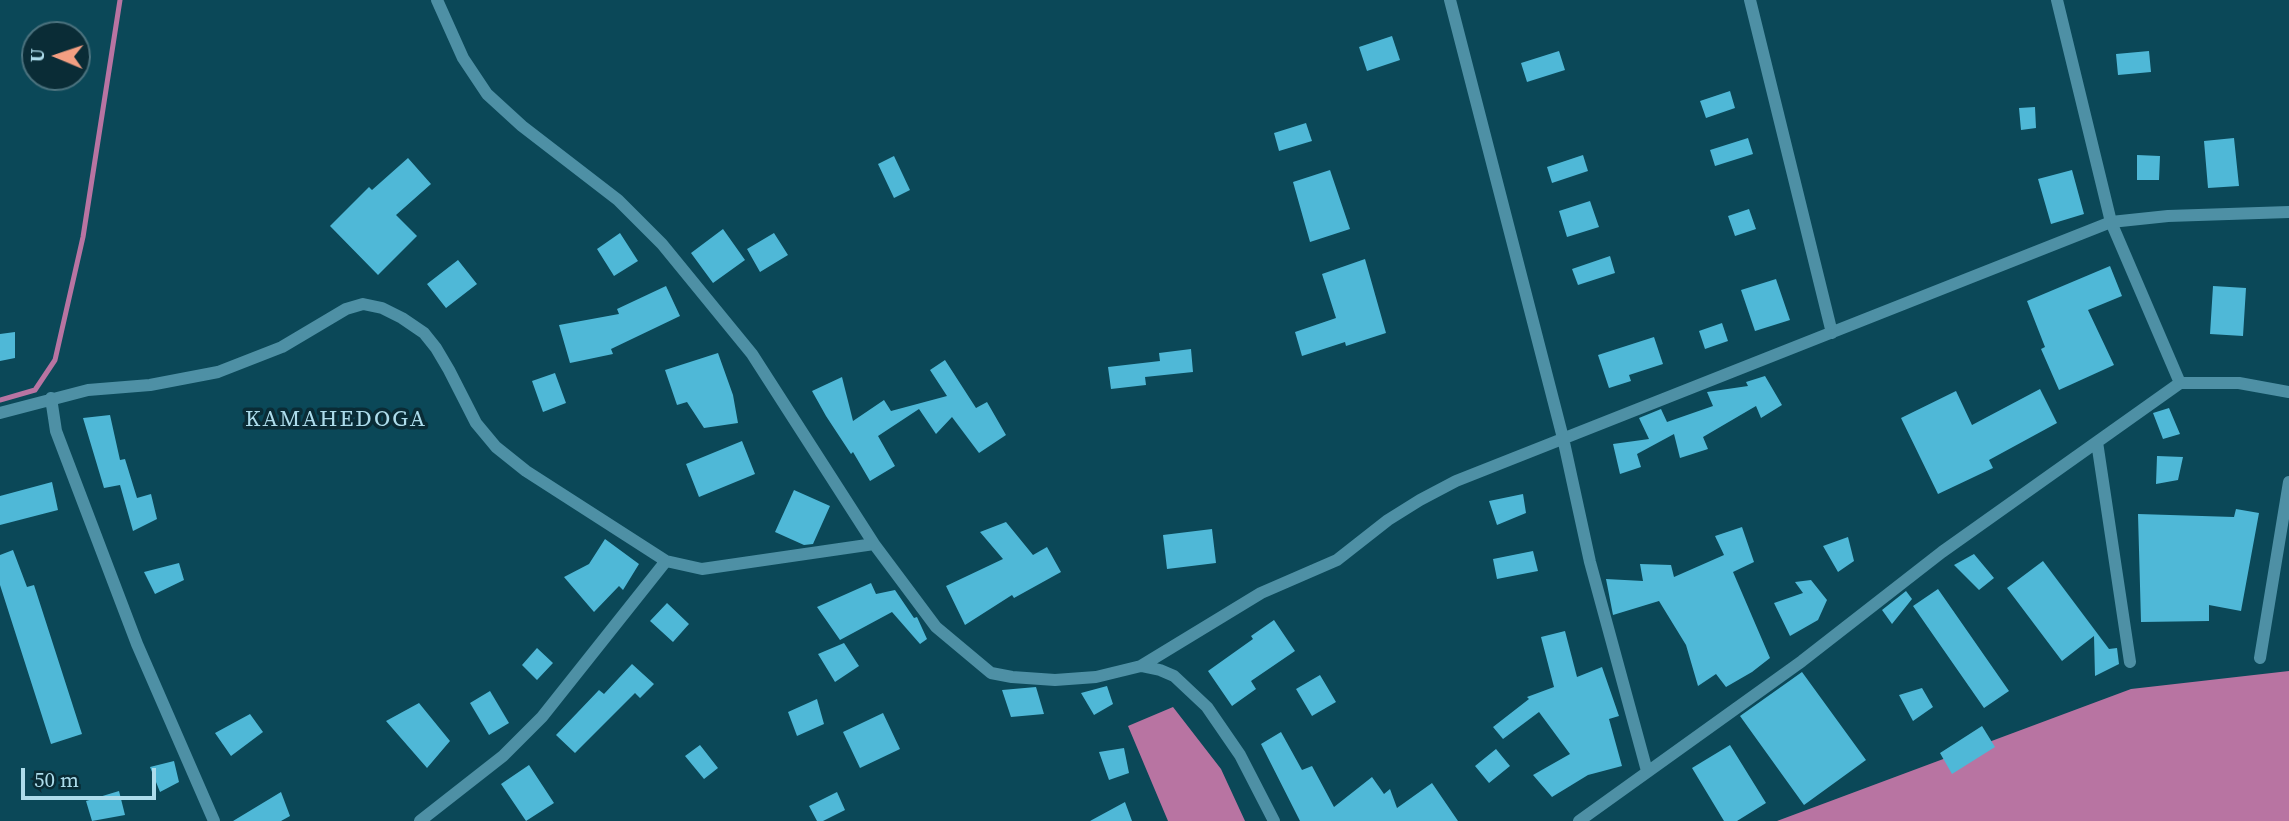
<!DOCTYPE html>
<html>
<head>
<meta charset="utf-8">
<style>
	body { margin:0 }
	#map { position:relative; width:2289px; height:821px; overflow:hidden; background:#0b4858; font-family:"Source Serif 4",serif }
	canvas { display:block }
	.north { position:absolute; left:21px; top:21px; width:70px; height:70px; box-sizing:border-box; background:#0a2c36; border:2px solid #4b727e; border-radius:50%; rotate:272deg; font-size:19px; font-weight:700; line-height:28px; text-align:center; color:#addceb }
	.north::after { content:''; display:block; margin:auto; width:24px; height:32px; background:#f39f82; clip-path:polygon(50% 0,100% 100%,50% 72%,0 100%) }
	.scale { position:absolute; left:21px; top:768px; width:135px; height:32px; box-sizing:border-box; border:4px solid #addceb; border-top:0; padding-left:9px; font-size:21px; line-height:24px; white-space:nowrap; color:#addceb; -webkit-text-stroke:5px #0a2c36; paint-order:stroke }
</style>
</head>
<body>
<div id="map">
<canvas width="2289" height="821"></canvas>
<div class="north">U</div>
<div class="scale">50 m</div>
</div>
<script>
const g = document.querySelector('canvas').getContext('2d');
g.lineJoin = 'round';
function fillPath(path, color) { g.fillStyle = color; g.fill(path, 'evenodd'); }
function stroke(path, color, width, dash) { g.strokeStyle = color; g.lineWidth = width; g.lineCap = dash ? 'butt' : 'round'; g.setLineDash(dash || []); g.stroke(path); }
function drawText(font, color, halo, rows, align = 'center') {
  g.font = font + ' "Source Serif 4",serif'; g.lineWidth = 7; g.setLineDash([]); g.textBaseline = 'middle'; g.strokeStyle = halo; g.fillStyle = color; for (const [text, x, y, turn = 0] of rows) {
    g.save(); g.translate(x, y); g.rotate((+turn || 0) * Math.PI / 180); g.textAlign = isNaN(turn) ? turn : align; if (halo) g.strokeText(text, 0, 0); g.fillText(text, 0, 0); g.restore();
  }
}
const water = new Path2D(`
	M2289,671v150h-512l354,-132z
	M1173,707l48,62 24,52h-77l-40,-95z`);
const stream = new Path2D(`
	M0,400l35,-10 20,-30 28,-123 37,-237`);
const building = new Path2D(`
	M1392,36l8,24 -33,11 -8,-24z
	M1559,51l6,19 -38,12 -6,-19z
	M2149,51l2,21 -33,3 -2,-21z
	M1730,91l5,17 -29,10 -6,-17z
	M2035,107l1,21 -15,2 -2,-22z
	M1306,123l6,18 -33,10 -5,-18z
	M1748,138l5,16 -38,12 -5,-16z
	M2234,138l5,48 -31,2 -4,-47z
	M1583,155l5,16 -36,12 -5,-16z
	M2137,155l23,1 -1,24h-22z
	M894,156l16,34 -16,8 -16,-34z
	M408,158l23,26 -35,31 21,21 -39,39 -48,-49 39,-39 3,3z
	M1330,170l20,59 -40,13 -17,-60z
	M2072,170l12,44 -33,10 -13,-45z
	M1590,201l9,26 -32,10 -8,-26z
	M1749,209l7,20 -21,7 -7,-20z
	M723,229l22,31 -32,23 -22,-30z
	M620,233l18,28 -24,15 -17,-27z
	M774,233l14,22 -28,17 -13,-23z
	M1610,256l5,17 -37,12 -6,-16z
	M1365,259l21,74 -40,13 -1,-4 -43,14 -7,-24 41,-14 -14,-44z
	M458,260l19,24 -31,24 -19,-24z
	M2110,266l12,30 -34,14 26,55 -55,25 -18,-41 4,-2 -18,-46z
	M1776,279l14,41 -35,11 -14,-41z
	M666,286l14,30 -69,33 2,5 -43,9 -11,-38 60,-11 -2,-5z
	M2213,286l33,2 -3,48 -33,-2z
	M1722,323l6,18 -23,8 -6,-18z
	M15,332v26l-15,3v-27z
	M1654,337l9,27 -34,11 2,6 -22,7 -11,-33z
	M1191,349l2,23 -48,5 1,8 -35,4 -3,-22 52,-6 -1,-8z
	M718,353l15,42 5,28 -34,5 -17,-26 -10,3 -12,-35z
	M945,360l31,48 11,-6 19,33 -27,18 -27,-36 -16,17 -17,-25 -41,27 17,30 -25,15 -17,-29 -2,2 -25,-38 -14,-25 30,-14 11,44 31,-21 7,11 56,-15 -17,-26z
	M555,373l11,30 -23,9 -11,-31z
	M1765,376l17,29 -21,13 -5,-12 -53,31 5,12 -28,9 -6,-24 -37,20 4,13 -21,7 -7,-30 36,-5 -10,-21 22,-9 6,13 46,-16 -6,-14 41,-6 -2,-4z
	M2040,389l17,34 -68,37 4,8 -55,26 -37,-76 55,-27 16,34z
	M2169,408l11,26 -17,5 -10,-26z
	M110,415l10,45 5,-1 12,39 14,-4 6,25 -24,12 -13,-46 -16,3 -21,-70z
	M742,441l13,33 -56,23 -13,-33z
	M2157,456l26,1 -5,23 -22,4z
	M52,482l6,28 -58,15v-29z
	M794,490l36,16 -17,38 -9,1 -29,-13z
	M1523,494l3,19 -29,12 -8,-24z
	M2236,509l23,4 -18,98 -32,-6v16l-68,1 -3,-108 96,3z
	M1006,522l27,33 14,-8 14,25 -47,26 -2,-3 -47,30 -19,-39 57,-27 -23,-27z
	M1742,527l12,35 -21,10 37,86 -18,14 -26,15 -10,-13 -18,12 -12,-41 -27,-44 -46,14 -7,-36 37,2 -3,-17 31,1 3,12 50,-22 -9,-19z
	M1212,529l4,34 -49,6 -4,-34z
	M1848,537l6,24 -16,11 -15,-26z
	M605,539l34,25 -16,26 -4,-4 -25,26 -30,-35 25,-13z
	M13,550l14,37 7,-2 48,149 -31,10 -51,-159v-30z
	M1533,551l5,20 -41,8 -4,-20z
	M1974,554l20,24 -15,12 -25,-25z
	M2043,561l66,88 8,-1 2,16 -24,12 -1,-40 -32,25 -55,-73z
	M179,563l5,17 -29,14 -11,-22z
	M1811,580l16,20 -9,20 -28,16 -16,-33 29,-10 -8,-11z
	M871,583l5,11 19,-4 19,28 3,-1 10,22 -7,5 -28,-32 -52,28 -23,-33z
	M1938,589l71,102 -25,17 -71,-102z
	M1906,591l6,8 -20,25 -10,-14z
	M667,603l22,21 -16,18 -23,-21z
	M1274,620l21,31 -44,30 5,8 -24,17 -24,-35 45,-32 -2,-3z
	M1565,631l12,46 25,-10 17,49 -10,3 13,47 -34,9 -36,22 -19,-22 37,-21 -31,-42 -36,27 -10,-12 36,-28 -2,-2 27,-10 -13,-50z
	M844,643l15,23 -24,16 -17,-28z
	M537,648l16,15 -16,17 -15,-15z
	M632,664l22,20 -14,14 -5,-5 -60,60 -19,-18 43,-45 5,4z
	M1802,672l64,88 -62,45 -64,-89z
	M1320,675l16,27 -24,14 -16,-27z
	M1107,686l6,18 -19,11 -13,-22z
	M1036,687l8,27 -33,3 -9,-27z
	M1922,688l11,19 -20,14 -14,-26z
	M490,691l19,32 -20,12 -19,-32z
	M817,699l7,25 -27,12 -9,-24z
	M419,703l31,38 -23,27 -41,-47z
	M883,713l17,36 -40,19 -17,-36z
	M250,714l13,18 -32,24 -16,-23z
	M1982,726l13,21 -43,27 -12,-21z
	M1281,732l21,38 10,-4 22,41 38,-30 12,17 6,-5 7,19 35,-25 26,38h-158l-39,-77z
	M700,745l18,23 -14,11 -19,-23z
	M1730,745l36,58 -29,18h-13l-32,-53z
	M1124,748l5,25 -20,7 -10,-28z
	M1496,749l14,17 -21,17 -14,-17z
	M174,761l5,21 -19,10 -10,-25z
	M529,765l25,38 -28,18 -25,-37z
	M119,791l6,24 -33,6 -6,-20z
	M281,792l9,24 -9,5h-48z
	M837,792l8,18 -22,11h-6l-8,-15z
	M1125,802l7,19h-42z`);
const minor = new Path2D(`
	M437,0l26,58 24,36 35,32 96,74 44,44 90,110 122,190 62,83 55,46 21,4 43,3 41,-3 45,-11 120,-73 76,-33 51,-40 32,-20 36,-19 655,-259 57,-6 121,-4
	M1450,0l113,438 27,124 57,209
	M1750,0l82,333
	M2057,0l54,222 69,161
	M51,398l5,33 81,213 77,177
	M0,413l88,-23 62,-5 68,-13 64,-25 64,-38 17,-5 19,4 20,10 22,15 12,15 13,22 27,53 20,24 30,24 140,90 36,8 172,-25
	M2097,442l33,220
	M2260,658l29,-176
	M1141,666l19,4 14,6 33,31 33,48 34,66
	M420,821l83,-65 39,-39 124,-156
	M1579,821l223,-160 140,-109 238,-169h59l50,9`);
const quarterNames = [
	["KAMAHEDOGA",336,420]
];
fillPath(water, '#b874a2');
stroke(stream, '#b874a2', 5);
fillPath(building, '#4fb8d7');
stroke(minor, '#4e90a5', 12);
g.letterSpacing = '2px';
drawText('23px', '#addceb', '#0a2c36', quarterNames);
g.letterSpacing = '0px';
</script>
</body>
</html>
